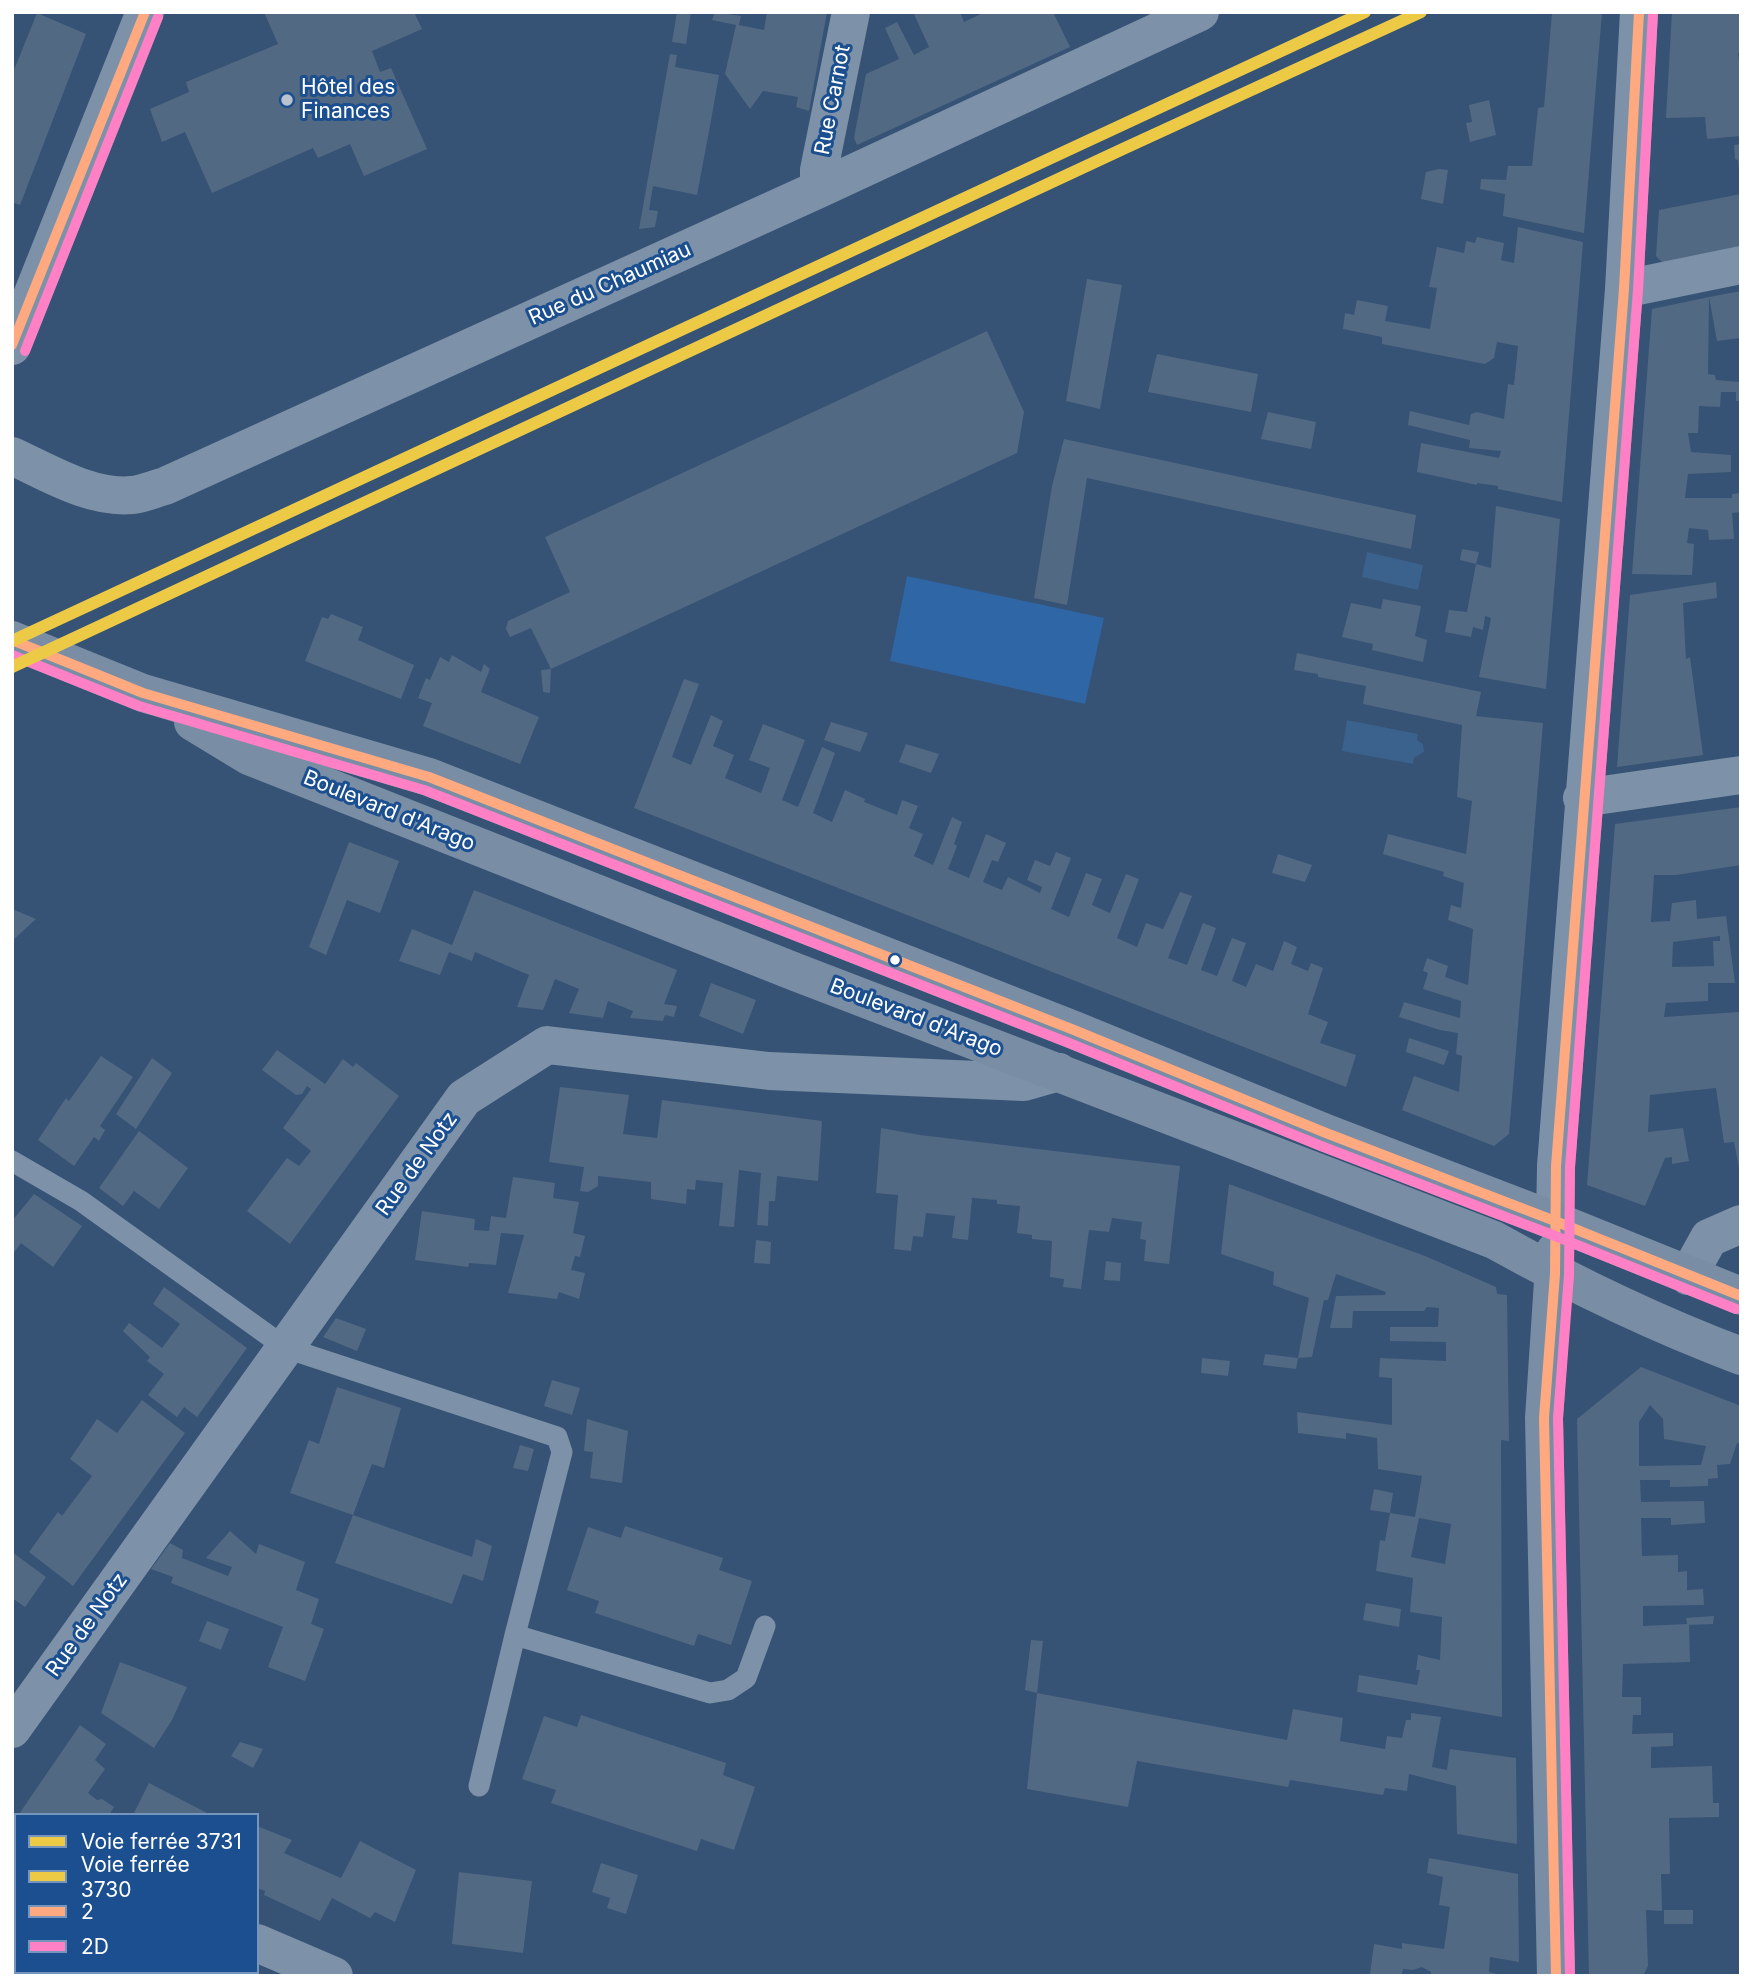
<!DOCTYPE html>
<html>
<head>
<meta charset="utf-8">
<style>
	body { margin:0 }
	#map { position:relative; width:1753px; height:1988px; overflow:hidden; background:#365274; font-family:Inter,sans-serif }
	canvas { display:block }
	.frame { position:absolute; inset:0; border:14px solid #fff; pointer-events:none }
	.legend { position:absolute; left:14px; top:1813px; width:245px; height:161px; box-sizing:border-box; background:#1b4f8f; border:2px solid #7695bc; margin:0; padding:9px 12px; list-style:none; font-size:21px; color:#fff }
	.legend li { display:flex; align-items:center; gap:14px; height:35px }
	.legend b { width:35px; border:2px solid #7695bc }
</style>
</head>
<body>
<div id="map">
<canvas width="1753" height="1988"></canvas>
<div class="frame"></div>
<ul class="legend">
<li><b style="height:9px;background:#edca46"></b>Voie ferrée 3731</li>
<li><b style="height:9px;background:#edca46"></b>Voie ferrée 3730</li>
<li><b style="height:9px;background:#ffa980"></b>2</li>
<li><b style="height:9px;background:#ff80c5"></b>2D</li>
</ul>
</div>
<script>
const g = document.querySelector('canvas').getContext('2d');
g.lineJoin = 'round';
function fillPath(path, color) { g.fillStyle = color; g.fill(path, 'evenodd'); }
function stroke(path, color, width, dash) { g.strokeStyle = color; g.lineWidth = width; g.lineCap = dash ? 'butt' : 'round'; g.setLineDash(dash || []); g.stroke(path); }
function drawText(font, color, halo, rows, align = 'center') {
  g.font = font + ' Inter,sans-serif'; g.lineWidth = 6; g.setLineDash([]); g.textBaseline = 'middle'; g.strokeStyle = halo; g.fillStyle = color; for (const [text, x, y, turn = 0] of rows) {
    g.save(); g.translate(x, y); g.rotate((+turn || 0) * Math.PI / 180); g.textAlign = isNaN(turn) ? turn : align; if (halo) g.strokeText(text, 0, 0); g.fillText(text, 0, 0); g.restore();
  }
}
const green = new Path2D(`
	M907,576l197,42 -19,86 -195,-43z`);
const water = new Path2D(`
	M1367,552l56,13 -5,25 -56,-13z
	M1347,720l71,14 -1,6 6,4 1,8 -10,6 -1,6 -71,-13z`);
const building = new Path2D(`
	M264,12h150l8,17 -50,22 8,21 11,-4 36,81 -63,27 -14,-32 -32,14 -5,-10 -101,45 -27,-61 -23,10 -12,-33 39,-17 -3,-10 92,-38z
	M677,12h14l-5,32 -14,-2z
	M715,12l26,4 -2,9 25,5 3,-18h60l-18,99 -13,-4 2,-10 -35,-6 -13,18 -25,-35 11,-49 -24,-5z
	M920,12h40l4,10 21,-10h68l17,35 -213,98 -3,-7 12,-64 33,-15 -14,-31 12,-6 17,33 15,-8 -15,-33z
	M1555,12h47l-18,221 -81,-17 2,-22 -25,-5 1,-10 25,1 2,-14h24l6,-58 6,-1 8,-94z
	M1672,12h67l2,41h-3l3,24v59l-34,3 -2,-22 -39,1z
	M37,13l49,21 -66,171 -8,-3v-127z
	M670,54l7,1 -2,12 44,8 -9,51 -13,69 -44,-9 -4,24 9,1 -3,16 -16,2z
	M1489,100l7,35 -26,7 -4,-19 6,-1 -3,-17z
	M1741,144v25h-2l-1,-9 -3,-1 -1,-14z
	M1439,169l9,1 -5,34 -22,-5 5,-27z
	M1741,194v59l-73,15 -12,-12 3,-46z
	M1518,227l65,15 -21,260 -64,-13v-3l-21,-3v2l-60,-13 4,-29 78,15 2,-7 -32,-3 1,-8 -62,-15 2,-14 59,14 2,-11 6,-2 27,7 4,-35 6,1 4,-39 -21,-4 -3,16 -9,6 -103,-20v-7l-39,-8 2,-16 9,2 3,-15 31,6 -3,15 45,8 7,-41 -8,-1 8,-40 27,6 2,-12 9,2 2,-6 27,6 -3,17 13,3z
	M1087,279l35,6 -22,124 -34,-8z
	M1741,291v47l-24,3 -8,-44z
	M1709,297l-1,77 7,1 1,5 25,2v19h-5v-9h-15l-1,15 -21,-1 -1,27h-10l3,19 40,3v17l-43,2 -3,24h47v-4l9,-1v19l-9,1 2,26 -25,1 -1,-10 -19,-2 -2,15 7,1 -2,31 -60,-1 20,-265z
	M987,331l37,81 -7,41 -466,216 -20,-41 -21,9 -4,-8 2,-8 62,-29 -25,-55z
	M1157,354l101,20 -7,38 -103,-20z
	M1268,412l48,10 -5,27 -50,-10z
	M1064,439l352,76 -5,34 -324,-71 -20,127 -33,-7 18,-112z
	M1496,506l64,13 -14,170 -67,-12 12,-59 -6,-2 -2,14 -10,-3 -2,10 -26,-5 4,-22 18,2 9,-48 15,4z
	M1462,549l17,3 -3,12 -16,-4z
	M1716,582l1,16 -34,5 3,56 4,-2 13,98 -86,12 13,-172z
	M1383,599l38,7 -6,30 12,4 -4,22 -51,-12 1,-6 -31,-7 9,-34 30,6z
	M331,614l32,13 -5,13 56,25 -13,34 -96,-38 17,-44 6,2z
	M1297,653l184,39 -5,24 67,7 -34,411 -15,12 -92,-36 12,-34 45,16 3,-36 -6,-2 2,-21 -18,-3 -41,-13 5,-15 56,16 1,-17 -38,-12 5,-16 -5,-2 4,-13 21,8 -3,11 23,8 5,-56 -25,-9 3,-15 10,3 3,-25 -21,-7 1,-4 -61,-18 5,-20 78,20 6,-53 -15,-4 5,-72 -99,-21 3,-18 -48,-9v-3l-24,-4z
	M452,655l29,17 3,-8 6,5 -9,23 58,25 -19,47 -97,-38 9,-23 -14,-5 8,-20 4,2 10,-23 9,5z
	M551,669l-1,24 -7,-1 -2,-22z
	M684,679l15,5 -27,73 19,8 20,-50 12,6 -10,25 21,9 -9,23 36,15 9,-25 -21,-8 14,-36 42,16 -23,60 16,7 24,-60 13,6 -22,60 19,9 13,-32 20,9 -1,3 33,13 5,-15 16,6 -9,22 14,6 -9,22 19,9 19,-48 10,5 -8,22 3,2 -9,23 21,9 17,-44 20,9 -8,19 -6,-2 -9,22 19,8 6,-13 32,16 2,-6 -15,-7 8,-20 15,6 6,-14 15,6 -20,51 18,8 17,-44 16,6 -10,26 18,8 16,-39 13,5 -22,59 20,9 9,-24 17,6 17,-37 12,4 -24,62 19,7 16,-42 13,5 -15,42 16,6 15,-38 14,5 -14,38 14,6 10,-23 17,7 11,-30 13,6 -6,17 17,7 3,-8 12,5 -15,46 20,8 -8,21 36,12 -10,32 -712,-279z
	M831,722l37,11 -8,19 -36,-12z
	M906,744l33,10 -8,19 -32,-11z
	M1741,807v58l-65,10h-22l-3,47 19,-1 2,-18 24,-3 1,19 29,-3 9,67h-27v18l-42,2 -2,14 75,-5 2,13v153l-7,-36 -10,1 -8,-55 -66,7 -2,37 35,-4 6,33 -17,3v-7l-7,1 -20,48 -58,-21 28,-361zM1720,936v5h-7l1,25 -42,1 1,-25z
	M349,842l50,19 -19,52 -33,-13 -21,55 -17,-8z
	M1278,854l34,11 -7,17 -33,-9z
	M474,890l203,80 -13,34 13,2 -3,11 -9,-2 -2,6 -33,-3 3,-7 -25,-10 -5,17 -34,-5 10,-24 -24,-10 -12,31 -26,-3 12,-32 -54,-23 -3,9 -23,-9 -9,23 -41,-14 13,-32 40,16z
	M12,909l24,10 -24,22z
	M711,983l45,17 -13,34 -44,-18z
	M1409,1038l40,13 -5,14 -38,-13z
	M277,1050l48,34 18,-25 10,8 3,-4 43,33 -109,148 -43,-33 40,-53 12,8 12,-15 -28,-23 28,-39 -4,-3 -5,8 -6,1 -34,-25z
	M101,1056l32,21 -33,49 5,4 -6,11 -5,-4 -20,29 -36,-26 28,-42 3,3z
	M152,1058l20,15 -36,56 -20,-15z
	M560,1087l69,8 -6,39 34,4 5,-38 160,21 -4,60 -41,-5 -2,25h-6l-1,25 -11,-1 4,-52 -22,-3 -5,57 -15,-1 4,-43 -27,-3 -1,10 -8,-1 -1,15 -35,-5v-17l-53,-6v10l-10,6 -8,-1 4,-24 -35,-5z
	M881,1128l39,7 260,31 -11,98 -25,-3 2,-21 -6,-1 2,-17 -30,-4 -3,14 -20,-2 -8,59 -18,-2 1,-8 -14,-2 2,-36 -20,-2v-4l-15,-2 3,-27 -23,-2v-4l-25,-2 -4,42 -16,-2 3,-22 -29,-3 -3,24 -10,-1 -2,15 -17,-2 4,-54 -22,-2z
	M139,1131l49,37 -29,41 -25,-18 -11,15 -24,-18z
	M513,1177l42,6 -2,15 26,4 -6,31 12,3 -5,21 -5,-1 -4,14 14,3 -6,26 -20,-7 -2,7 -49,-6 16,-58 -23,-2 -5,32 -27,-2 -1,4 -53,-7 7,-49 53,8 -1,11 15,1 2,-15 15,2z
	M1229,1184l196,72 71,31 1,7 10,1 2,146 -8,-1 1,277 -145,-25 2,-17 58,10 3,-15h-4l2,-15 22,5 2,-43 -32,-5 3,-34 -37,-7 4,-31 5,1 5,-28 25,4 7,-41 -44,-7 -1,-31 -31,-5v6l-48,-6 -1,-21 95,13v-47l-13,-1 1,-19 66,3v-19l-56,-1v-14h48l1,-19 -12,-1 -3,4h-71l-1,17h-22l6,-32 49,-1 1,-3 -50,-18 -8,26h-4l-12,57 -14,1 11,-60 -36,-13 1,-13 -53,-18zM1419,1518l32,6 -6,40 -34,-7z
	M34,1194l48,32 -29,41 -32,-24 -9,12v-34z
	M756,1240l15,2 -1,22 -16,-1z
	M1106,1261l15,2 -1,18 -16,-1z
	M164,1287l83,61 -50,69 -13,-10 -7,10 -29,-22 16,-21 -17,-13 3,-4 -27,-26 6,-8 33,25 18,-24 -27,-20z
	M336,1318l30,11 -9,22 -34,-14z
	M1265,1354l33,4 -2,11 -33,-4z
	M1202,1358l28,3 -2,15 -27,-3z
	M1641,1367l100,39v39l-4,-2 -7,21 -13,1 1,13 -10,1v7l-38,1v-7h-30l1,22 63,-1 1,22 -34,2v-7h-30l1,38 36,-1v17l9,-1v19l16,-1 1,16 -61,1v20l44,-2 -1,-6 28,-2 -1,8 -24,1 1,37 -67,2 -1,33h19v18h-8l-1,19 41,-1v13l-22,1v21l61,-2 1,37h6v14l-50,1 1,56h-9l1,37 -16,-1 2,56 -5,10h-54l-12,-557zM1650,1405l13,14 1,20 42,7 -5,19 -62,1v-44z
	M552,1380l28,8 -8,27 -28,-9z
	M337,1387l64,21 -17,60 -12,-4 -19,51 -63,-22 19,-53 10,4z
	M142,1400l43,33 -112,153 -44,-34 29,-40 4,4 30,-40 -22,-17 27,-40 20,14z
	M587,1419l41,12 -6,52 -32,-5 3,-26 -9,-1z
	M520,1445l14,4 -6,22 -15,-3z
	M1374,1489l19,4 -3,20 -20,-3z
	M353,1515l119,42 4,-18 16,7 -9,35 -20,-7 -11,30 -117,-41z
	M625,1526l98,32 -4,12 33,11 -21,64 -33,-11 -4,12 -99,-33 4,-12 -32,-11 21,-63 33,11z
	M230,1531l26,23 3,-10 46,18 -9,28 23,9 -8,25 13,5 -19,52 -37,-14 15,-40 -112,-44 2,-6 -22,-8 19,-26 13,7 -1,8 46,18 4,-9 -26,-9z
	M12,1552l34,25 -21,30 -13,-9z
	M1366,1603l35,6 -2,18 -36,-7z
	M207,1621l22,8 -8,21 -22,-9z
	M1031,1640l12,1 -6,52 -12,-3z
	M120,1662l67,25 -15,33 -18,28 -53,-35z
	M1037,1693l250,47 6,-31 50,9 -3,23 45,8 2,-13 15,2 4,-18h5v-7l30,4 -9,50 15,3 3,-21 66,9 1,86 -60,-10 -1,-48 -47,-12 -2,17 -22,-3 -2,7 -93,-15 -2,7 -151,-26 -9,46 -101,-18z
	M581,1715l145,48 -3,12 32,12 -21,63 -33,-11 -4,12 -146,-48 5,-13 -34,-11 22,-63 33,11z
	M80,1725l26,19 -11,16 10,9 -17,24 9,7 5,-1 12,8 -5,8h-89l-1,-1z
	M240,1742l23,7 -10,19 -22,-12z
	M149,1783l62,32h-78z
	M257,1826l35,14 -8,13 57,25 19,-37 56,29 -21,52 -20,-10 -5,6 -38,-20 -12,23 -56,-26 1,-4 -8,-3z
	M1429,1858l89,16 1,88 -29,-5 -1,15 15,4h-73v-4l-9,-5 -9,3 -10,-1 -2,7 -31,-2 4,-30 28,5v-6l42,6 6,-42 -11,-2 4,-28 -16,-4z
	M601,1863l37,12 -12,39 -19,-6 3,-10 -18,-6z
	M459,1872l73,9 -9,72 -71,-9z
	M1664,1910h29v14h-29z`);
const service = new Path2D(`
	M12,1161l69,40 205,147 271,89 5,15 -47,183 -36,151
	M515,1635l195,58 18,-3 18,-12 19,-52`);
const minor = new Path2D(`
	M819,189v-19l32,-158
	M1624,289l117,-24
	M12,346l133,-334
	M12,456c37,17 79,43 120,39 11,-1 22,-6 33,-9l654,-297 381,-177
	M1582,798l159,-23
	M1555,1221l1,-55 68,-877 15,-277
	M1688,1276l21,-38 32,-14
	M12,1729l452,-631 83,-53 222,26 255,11 35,-10
	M12,1837l4,2
	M257,1943l77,33`);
const secondary = new Path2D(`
	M12,640l131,53 286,84 645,253 252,103 229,88 186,75
	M193,722l56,34 549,217 696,267c79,44 162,84 247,116
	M1555,1251l-11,167 12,558`);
const bus1 = new Path2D(`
	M12,345l133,-333
	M12,640l131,53 286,84 645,253 252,103 229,88 186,75
	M1556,1976l-12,-558 11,-144 1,-108 68,-877 15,-277`);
const bus2 = new Path2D(`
	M25,351l133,-334
	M12,655l127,51 285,84 645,253 252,103 229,88 186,75
	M1570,1976l-12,-558 11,-143 1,-108 68,-877 15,-277`);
const rail1 = new Path2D(`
	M12,667l1113,-519 296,-136`);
const rail2 = new Path2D(`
	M12,641l1353,-629`);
const markers = [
	[287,100,7,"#b9c2ce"],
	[895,960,6,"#fff"]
];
const poiNames = [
	["Hôtel des",301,88],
	["Finances",301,112]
];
const streetNames = [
	["Rue Carnot",833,100,-79],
	["Rue du Chaumiau",610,284,-24],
	["Boulevard d'Arago",389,811,22],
	["Boulevard d'Arago",916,1018,21],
	["Rue de Notz",417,1164,-54],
	["Rue de Notz",87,1625,-54]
];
fillPath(green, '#2f66a5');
fillPath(water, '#3b618d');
fillPath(building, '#526984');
stroke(service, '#7d92a8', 21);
stroke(minor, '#7d92a8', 38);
stroke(secondary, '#798da4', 38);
stroke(bus1, '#ffa980', 10);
stroke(bus2, '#ff80c5', 10);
stroke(rail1, '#edca46', 12);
stroke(rail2, '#edca46', 12);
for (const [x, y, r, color] of markers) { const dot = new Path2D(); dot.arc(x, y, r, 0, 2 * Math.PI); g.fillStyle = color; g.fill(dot); stroke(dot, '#1b4f8f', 2.5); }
drawText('21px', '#fff', '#1b4f8f', poiNames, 'left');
drawText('21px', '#fff', '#1b4f8f', streetNames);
</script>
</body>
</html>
